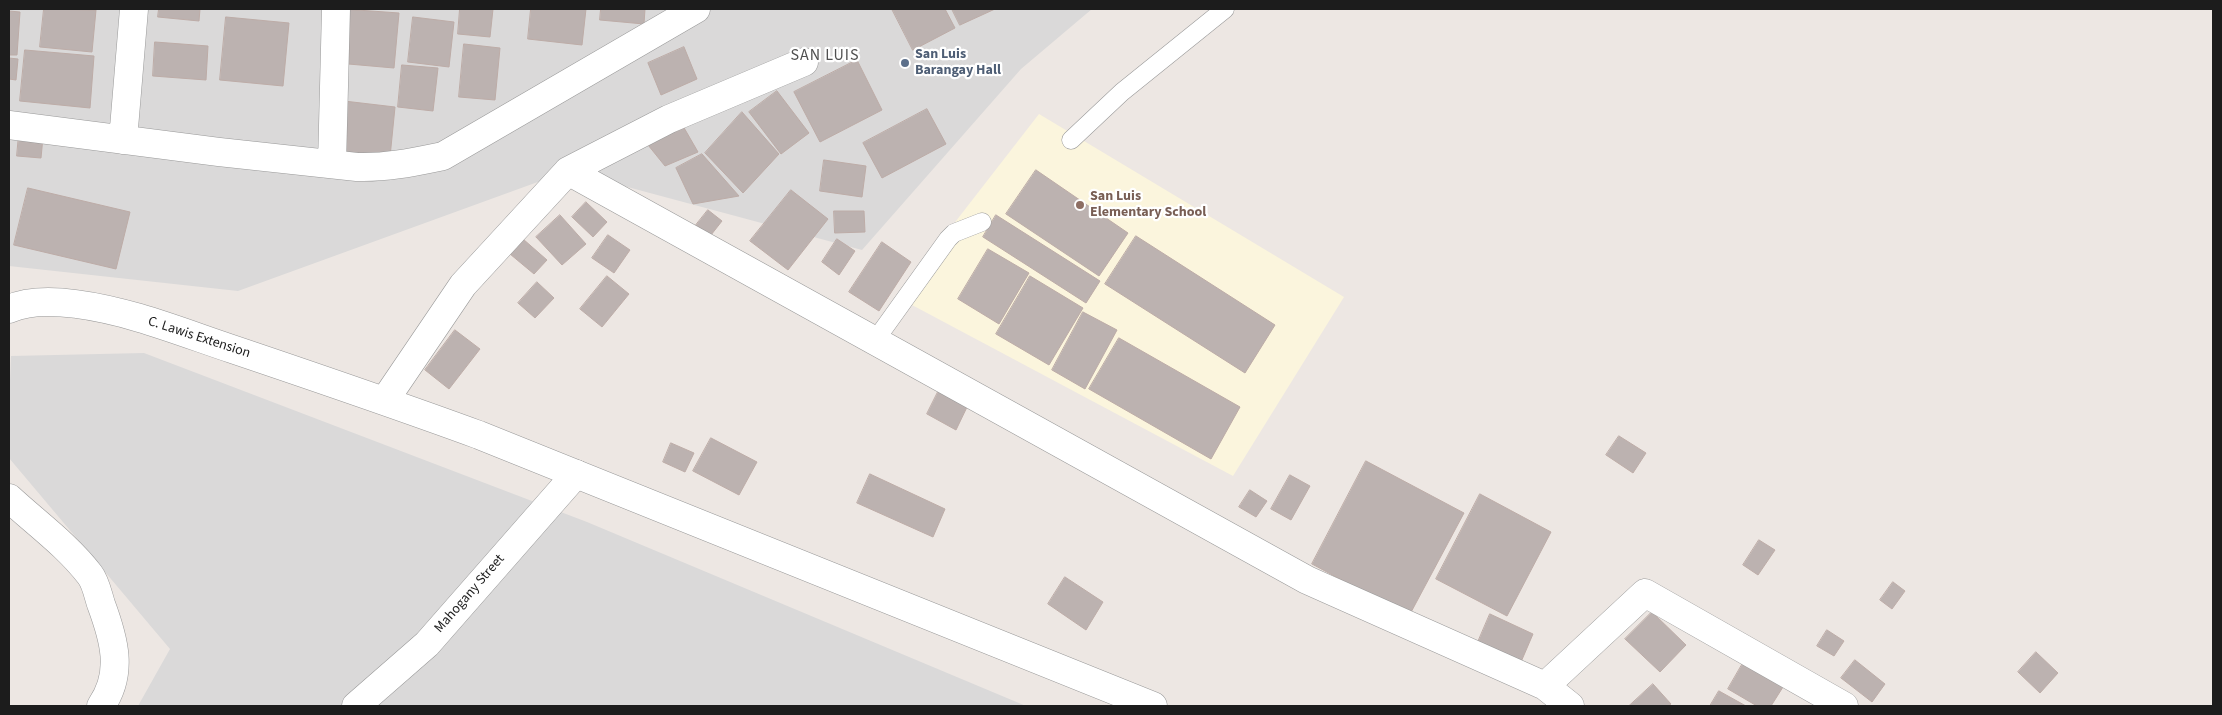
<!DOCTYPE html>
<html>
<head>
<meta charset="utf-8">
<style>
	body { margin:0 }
	#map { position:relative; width:2222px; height:715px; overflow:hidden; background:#ede7e3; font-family:"Source Sans 3",sans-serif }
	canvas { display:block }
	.frame { position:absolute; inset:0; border:10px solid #1c1c1c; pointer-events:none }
</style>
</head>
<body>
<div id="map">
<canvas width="2222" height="715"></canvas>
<div class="frame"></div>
</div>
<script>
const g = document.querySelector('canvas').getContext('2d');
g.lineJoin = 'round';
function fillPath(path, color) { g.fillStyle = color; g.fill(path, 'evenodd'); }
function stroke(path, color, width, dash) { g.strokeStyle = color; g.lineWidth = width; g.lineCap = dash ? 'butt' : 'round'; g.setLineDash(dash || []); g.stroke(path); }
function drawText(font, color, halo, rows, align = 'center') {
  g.font = font + ' "Source Sans 3",sans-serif'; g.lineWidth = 4.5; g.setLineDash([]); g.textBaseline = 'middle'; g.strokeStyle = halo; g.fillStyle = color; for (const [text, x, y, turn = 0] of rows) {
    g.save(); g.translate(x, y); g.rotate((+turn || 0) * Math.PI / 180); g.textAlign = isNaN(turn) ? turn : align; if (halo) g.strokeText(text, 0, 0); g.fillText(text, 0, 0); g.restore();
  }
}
const residential = new Path2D(`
	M9,9h1083l-71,60 -159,181 -294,-79 -330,120 -229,-25z
	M144,353l443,169 439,184h-888l32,-57 -161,-191v-53l2,-49z`);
const education = new Path2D(`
	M1039,114l305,183 -111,179 -336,-179z`);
const building = new Path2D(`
	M44,9l52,1 -4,42 -52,-5z
	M159,9h41l-1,12 -41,-4z
	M343,9l56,4 -5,55 -57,-5z
	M460,9h33l-3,28 -32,-3z
	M531,9h55l-4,36 -54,-6z
	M601,9h44l-1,15 -44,-4z
	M892,9h53l10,19 -42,22z
	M952,9h43l-35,16z
	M9,11l11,1 -3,43h-8z
	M226,17l63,6 -6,63 -63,-6z
	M413,17l41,5 -5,45 -41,-5z
	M155,42l53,4 -2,34 -53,-4z
	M464,44l36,4 -5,52 -36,-3z
	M684,47l13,32 -36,16 -13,-32z
	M25,50l69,6 -4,52 -70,-7z
	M9,58l9,1 -2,21 -7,-1z
	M857,60l25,50 -62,32 -26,-50z
	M402,65l36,3 -5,43 -35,-4z
	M777,91l32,42 -28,21 -32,-42z
	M344,101l51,6 -5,50 -51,-5z
	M927,109l19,35 -64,34 -19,-35z
	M742,112l37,42 -36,39 -38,-40z
	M683,126l15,26 -33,14 -17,-21z
	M19,134l24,3 -2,21 -24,-2z
	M702,154l37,42 -46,8 -17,-36z
	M824,160l42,6 -4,31 -42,-6z
	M1036,170l92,63 -29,43 -93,-62z
	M28,188l102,24 -14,57 -102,-24z
	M791,190l37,29 -40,51 -38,-29z
	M586,202l21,20 -14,15 -21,-20z
	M708,210l14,11 -11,14 -15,-10z
	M834,211h30l1,21 -30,1z
	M560,215l26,29 -24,21 -26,-28z
	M996,215l104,66 -14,22 -103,-66z
	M608,235l22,15 -16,23 -22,-15z
	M1136,236l139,89 -30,48 -140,-89z
	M523,239l24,21 -13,14 -24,-20z
	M837,239l18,12 -16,24 -17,-13z
	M882,242l29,20 -32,49 -30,-19z
	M988,249l41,24 -30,51 -41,-25z
	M607,276l22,18 -27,33 -22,-18z
	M1030,276l53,32 -34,57 -53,-31z
	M537,282l17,16 -19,20 -17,-15z
	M1083,312l34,18 -32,59 -33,-19z
	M455,330l25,19 -31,40 -24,-19z
	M1119,338l121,69 -29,52 -122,-70z
	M939,390l29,15 -12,25 -29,-16z
	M1619,436l27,17 -13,20 -27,-18z
	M711,438l46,24 -18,33 -46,-24z
	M671,443l23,10 -9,19 -22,-10z
	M1366,461l98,52 -55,103 -97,-52z
	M870,474l75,35 -12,28 -76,-34z
	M1290,475l20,11 -19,34 -20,-11z
	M1250,490l17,11 -11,16 -17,-10z
	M1480,494l71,38 -44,84 -71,-37z
	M1759,540l16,10 -17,25 -15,-10z
	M1065,577l38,25 -17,28 -38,-26z
	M1893,582l12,9 -13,18 -12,-9z
	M1652,612l34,33 -26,27 -35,-33z
	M1490,614l43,20 -12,28 -43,-20z
	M1827,630l17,11 -10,15 -17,-10z
	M2036,652l22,21 -18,20 -22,-21z
	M1855,660l30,24 -13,18 -31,-24z
	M1743,663l40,24 -12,19h-14l-29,-17z
	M1653,684l18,20 -3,2h-39z
	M1719,691l27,15h-36z`);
const service = new Path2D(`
	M1071,140l51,-48 103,-83
	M874,342l74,-103 6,-6 28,-11`);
const minor = new Path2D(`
	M9,125l210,27 138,15c30,1 57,-5 86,-11l253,-147
	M123,140l11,-131
	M332,164l4,-155
	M568,171l739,409 238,106 25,20
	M385,400l78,-115 105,-114 101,-52 135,-57
	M1545,686l100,-93 199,113
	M356,706l71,-62 149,-170`);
const tertiary = new Path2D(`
	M9,309c20,-9 45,-8 67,-5 54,7 105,28 156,45 83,28 165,56 247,86l674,271
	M9,498c27,25 58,47 81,77 6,8 8,20 11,29 13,35 23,69 0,102`);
const markers = [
	[905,63,5,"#5c6f8a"],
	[1080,205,5,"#8d6e63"]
];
const serviceNames = [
	["San Luis",915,55],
	["Barangay Hall",915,71]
];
const educationNames = [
	["San Luis",1090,197],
	["Elementary School",1090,213]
];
const streetNames = [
	["C. Lawis Extension",199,338,18],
	["Mahogany Street",470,594,-49]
];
const quarterNames = [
	["SAN LUIS",825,56]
];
fillPath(residential, '#dad9d9');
fillPath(education, '#fbf5dd');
fillPath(building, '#bcb2b0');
stroke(building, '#bdaca7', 1);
stroke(service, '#999', 19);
stroke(minor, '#999', 29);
stroke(tertiary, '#999', 29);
stroke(service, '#fff', 18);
stroke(minor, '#fff', 28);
stroke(tertiary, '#fff', 28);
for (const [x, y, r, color] of markers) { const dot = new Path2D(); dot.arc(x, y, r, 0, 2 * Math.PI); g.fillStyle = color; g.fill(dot); stroke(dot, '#fff', 2); }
drawText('bold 14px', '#4e5e75', '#fff', serviceNames, 'left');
drawText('bold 14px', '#785e54', '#fff', educationNames, 'left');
drawText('14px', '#1c1c1c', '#fff', streetNames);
g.letterSpacing = '1px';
drawText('16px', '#4f4f4f', '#fff', quarterNames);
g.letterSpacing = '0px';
</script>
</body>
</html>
